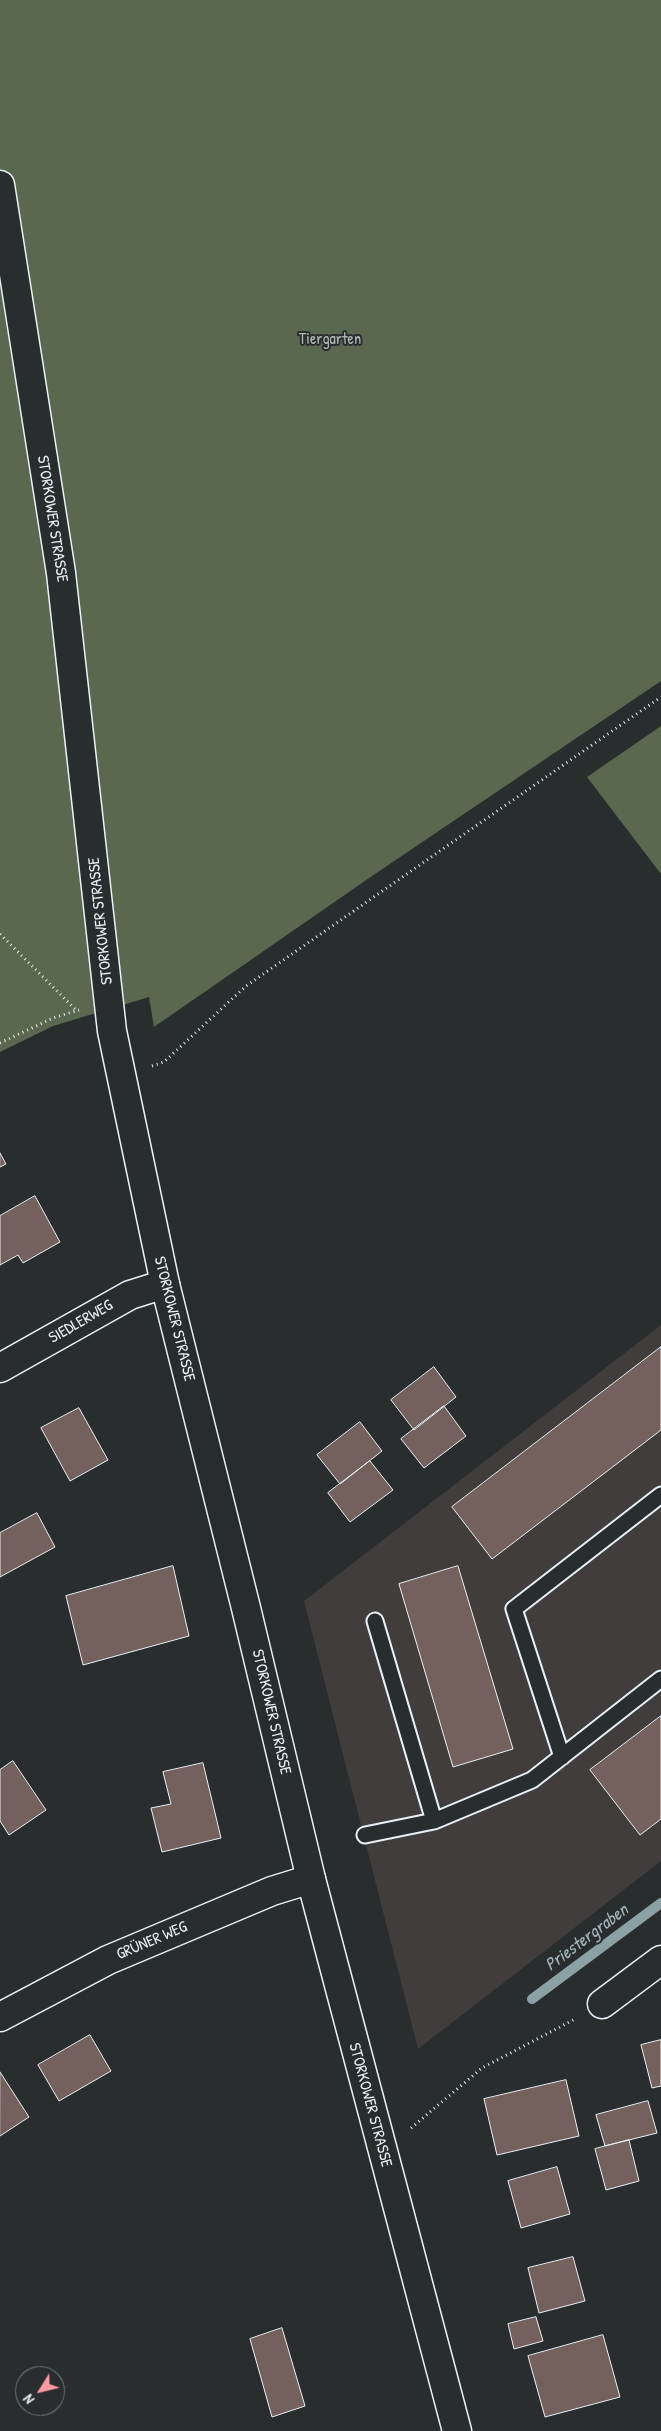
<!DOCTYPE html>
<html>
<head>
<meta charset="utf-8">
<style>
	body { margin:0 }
	#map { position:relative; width:661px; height:2431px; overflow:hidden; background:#2a2d2e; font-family:"Patrick Hand",sans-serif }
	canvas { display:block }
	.north { position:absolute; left:15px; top:2366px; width:50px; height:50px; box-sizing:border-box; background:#2a2d2e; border:1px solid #767b7f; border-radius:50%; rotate:234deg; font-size:14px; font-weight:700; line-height:20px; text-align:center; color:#e8f1f8 }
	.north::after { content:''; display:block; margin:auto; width:18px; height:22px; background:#ff9aa2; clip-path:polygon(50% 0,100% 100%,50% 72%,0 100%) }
</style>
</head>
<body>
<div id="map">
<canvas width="661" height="2431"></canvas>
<div class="north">N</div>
</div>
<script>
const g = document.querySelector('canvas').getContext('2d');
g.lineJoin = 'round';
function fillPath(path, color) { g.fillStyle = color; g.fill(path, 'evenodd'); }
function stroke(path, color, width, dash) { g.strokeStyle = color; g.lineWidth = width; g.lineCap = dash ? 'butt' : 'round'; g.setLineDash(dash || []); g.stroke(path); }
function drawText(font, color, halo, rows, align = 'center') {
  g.font = font + ' "Patrick Hand",sans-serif'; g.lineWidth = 4; g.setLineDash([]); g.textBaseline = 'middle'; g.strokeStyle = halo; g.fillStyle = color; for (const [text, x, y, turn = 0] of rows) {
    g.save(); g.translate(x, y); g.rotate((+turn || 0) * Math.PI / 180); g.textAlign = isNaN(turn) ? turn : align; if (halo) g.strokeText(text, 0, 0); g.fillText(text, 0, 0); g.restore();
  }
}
const built = new Path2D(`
	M661,1325v536l-243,188 -114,-448z`);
const green = new Path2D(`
	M0,0h661v681l-289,195 -218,151 -5,-30 -96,29 -53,26z
	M661,726v148l-74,-97z`);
const stream = new Path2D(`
	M532,1999l129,-96`);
const building = new Path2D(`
	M0,1153l6,11 -6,3z
	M35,1196l25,46 -37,21 -5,-8 -18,10v-49z
	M661,1347v83l-169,129 -40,-52z
	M434,1367l22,30 -42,33 -23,-30z
	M444,1406l22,30 -42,32 -23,-29z
	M79,1408l29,52 -38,21 -29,-53z
	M360,1422l22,29 -42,33 -23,-29z
	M370,1461l23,29 -43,32 -22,-29z
	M37,1513l18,34 -55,30v-44z
	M173,1566l16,70 -106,29 -17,-69z
	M458,1566l55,183 -60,18 -54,-183z
	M661,1716v103l-21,16 -50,-65z
	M13,1761l33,49 -37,25 -9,-14v-51z
	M203,1763l18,75 -59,14 -11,-44 20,-4 -8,-32z
	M90,2035l21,36 -52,30 -21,-36z
	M661,2040v46l-9,2 -11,-43z
	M0,2072l29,45 -29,19z
	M566,2080l13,56 -82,19 -13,-56z
	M648,2101l9,32 -52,13 -9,-31z
	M629,2140l10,41 -33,9 -11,-41z
	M557,2167l13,47 -49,14 -13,-47z
	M573,2257l12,44 -46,12 -11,-45z
	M536,2317l7,24 -29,8 -6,-25z
	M282,2328l23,78 -33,11 -22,-78z
	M603,2335l17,62 -75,20 -17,-61z`);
const path = new Path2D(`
	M0,934l76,76
	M0,1043l53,-25 26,-8
	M152,1066l12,-4 82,-76 415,-289
	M411,2128l71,-60 93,-49`);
const service = new Path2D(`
	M375,1621l59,200
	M562,1757l-48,-148 147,-114
	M365,1835l69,-14 98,-41 129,-101`);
const minor = new Path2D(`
	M0,1368l130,-73 35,-11
	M602,2004l59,-44
	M0,2017l108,-57 164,-69 39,-12`);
const secondary = new Path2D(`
	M0,185l61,388 51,458 53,253 81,324 65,271 146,552`);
const parkNames = [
	["Tiergarten",330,340]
];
const streetNames = [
	["STORKOWER STRASSE",52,519,81],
	["STORKOWER STRASSE",101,921,-96],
	["STORKOWER STRASSE",174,1319,76],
	["SIEDLERWEG",81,1322,-30],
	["STORKOWER STRASSE",271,1712,77],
	["GRÜNER WEG",152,1941,-23],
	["STORKOWER STRASSE",370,2105,75]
];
const waterNames = [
	["Priestergraben",587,1938,-37]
];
fillPath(built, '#403d3c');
fillPath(green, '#5b6850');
stroke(stream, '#8ba1a6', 10);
fillPath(building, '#74615e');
stroke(building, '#e8f1f8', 1);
stroke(service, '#e8f1f8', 19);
stroke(minor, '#e8f1f8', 31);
stroke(secondary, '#e8f1f8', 31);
stroke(path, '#e8f1f8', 3, [1, 4]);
stroke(service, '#2a2d2e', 15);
stroke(minor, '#2a2d2e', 28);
stroke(secondary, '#2a2d2e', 28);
drawText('16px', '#b0bab5', '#2a2d2e', parkNames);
drawText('16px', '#e8f1f8', '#2a2d2e', streetNames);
drawText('italic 18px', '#a2b5bb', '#2a2d2e', waterNames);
</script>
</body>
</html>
